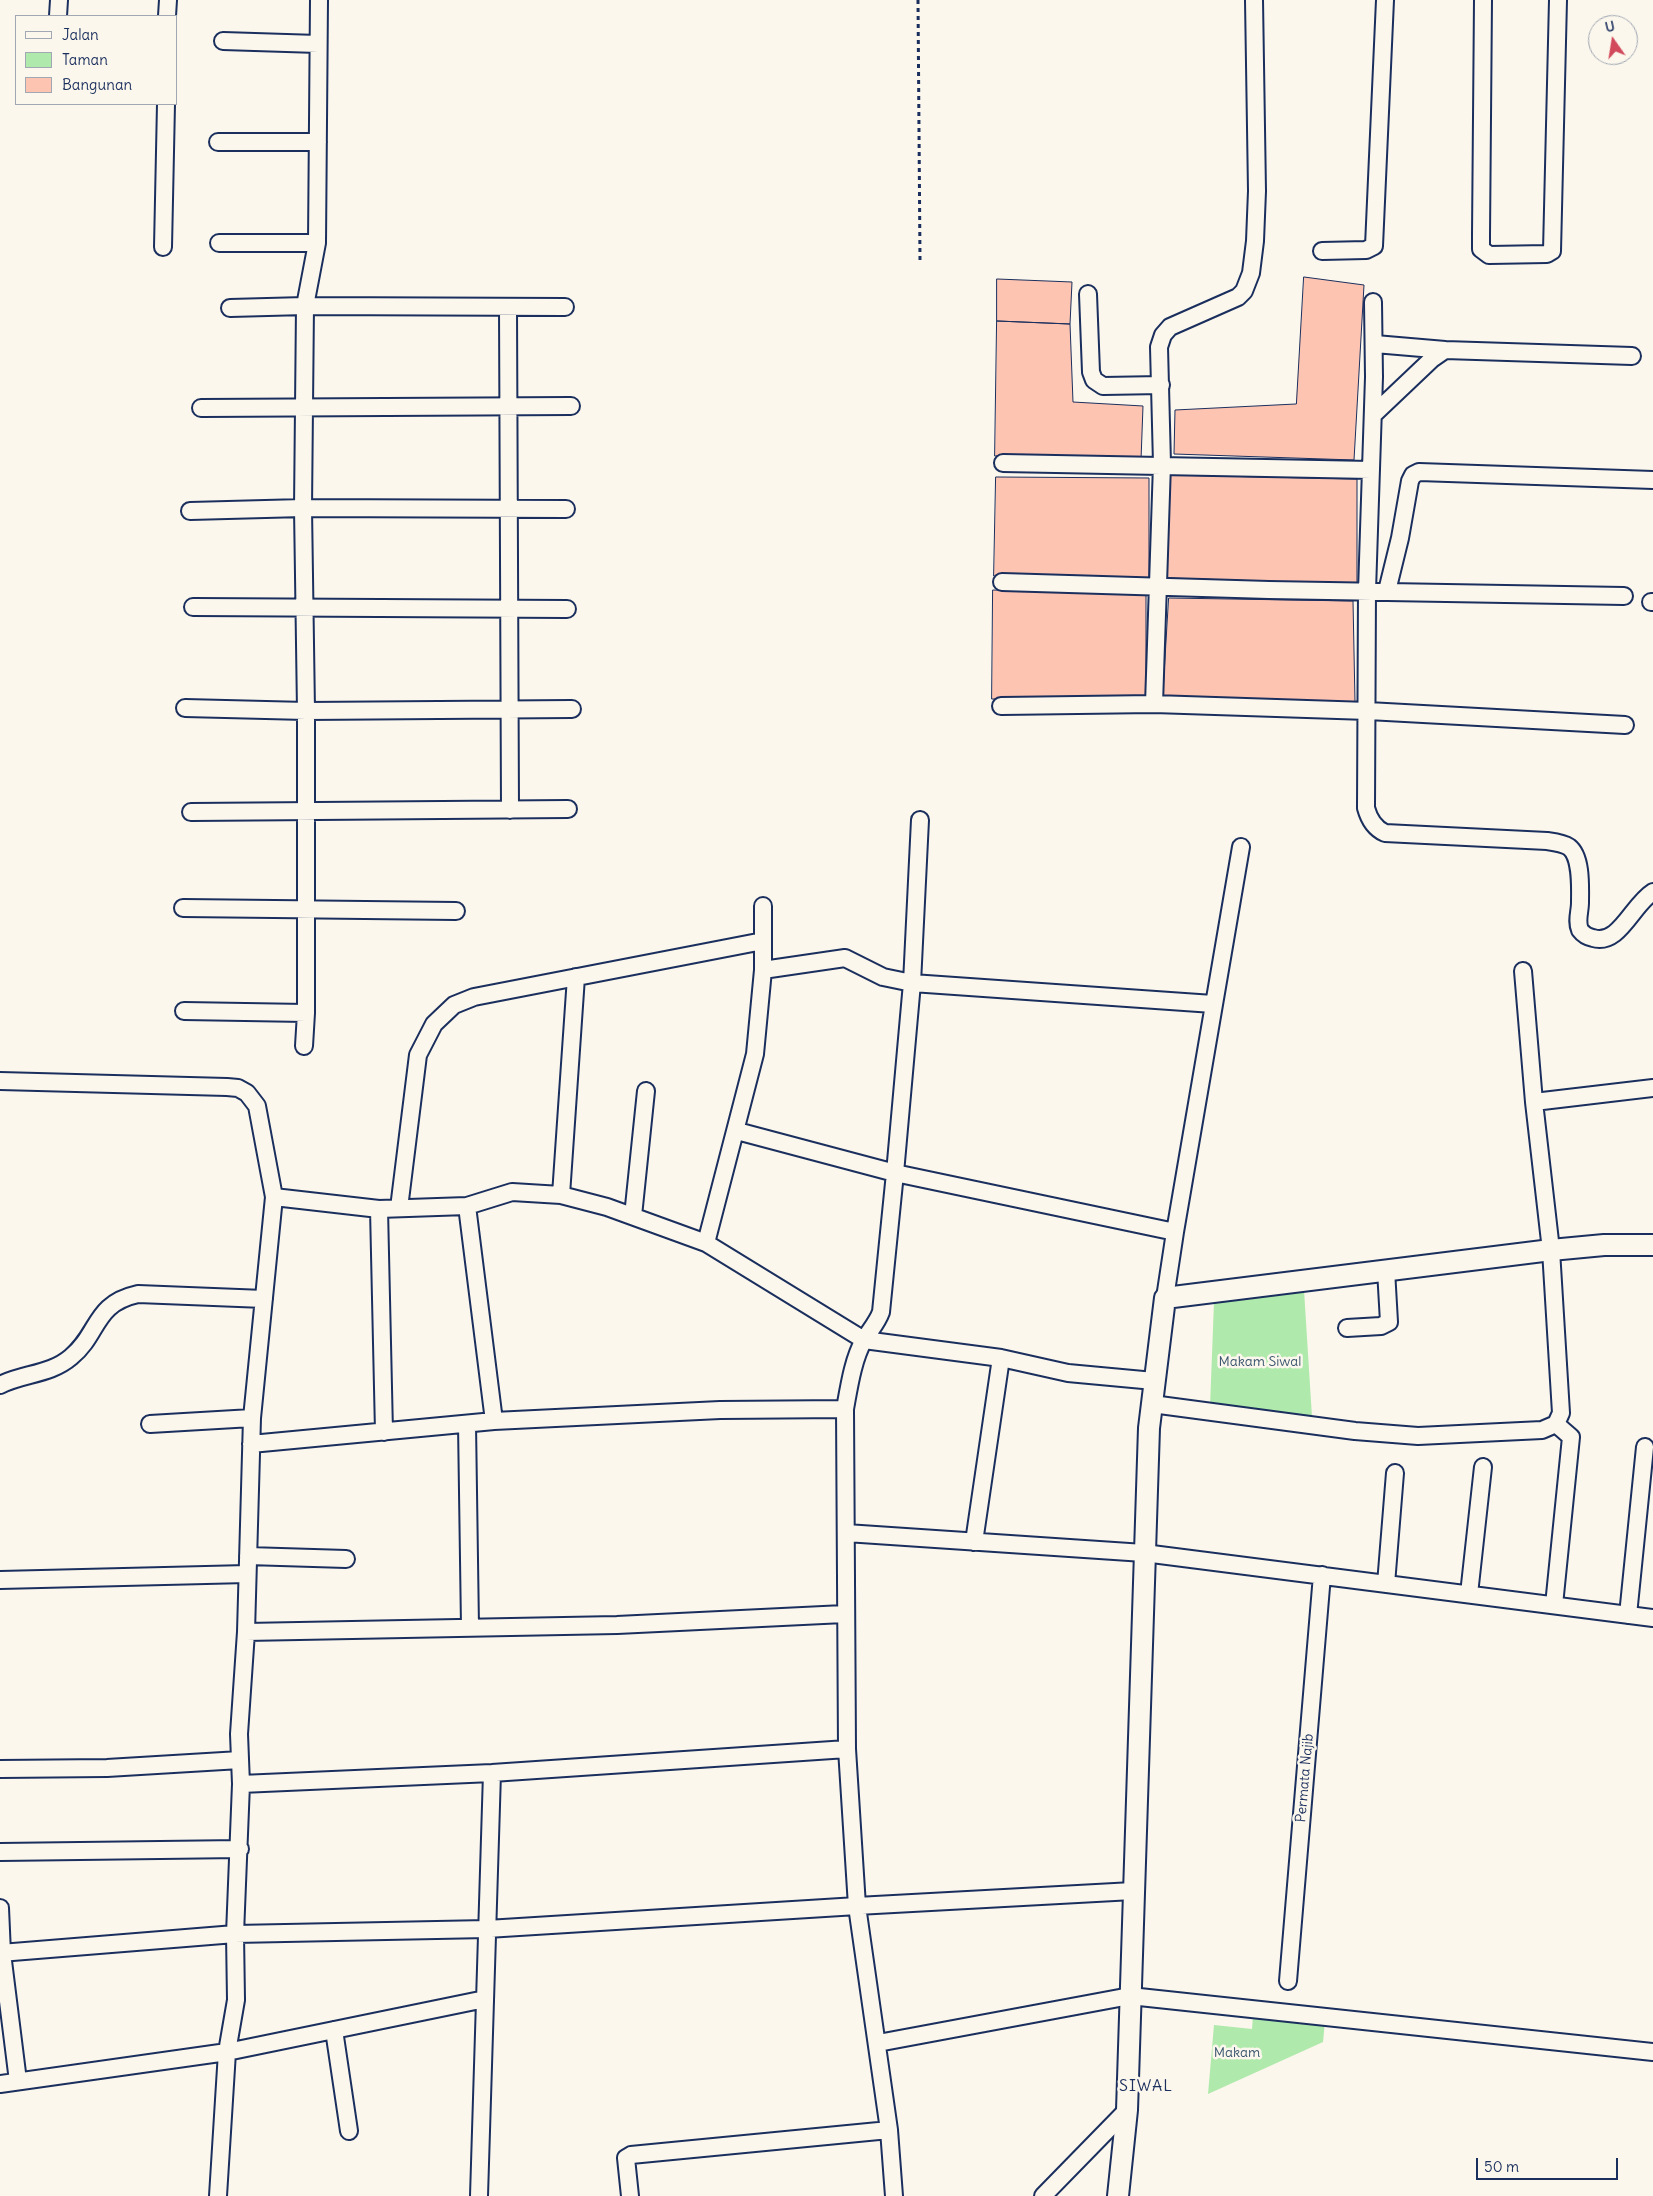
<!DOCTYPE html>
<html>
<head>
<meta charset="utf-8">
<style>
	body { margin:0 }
	#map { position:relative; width:1653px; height:2196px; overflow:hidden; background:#fbf7ec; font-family:Delius,sans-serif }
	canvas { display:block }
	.legend { position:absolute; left:15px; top:15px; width:162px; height:90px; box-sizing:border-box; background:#fbf7ec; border:1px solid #a1a7b3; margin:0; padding:6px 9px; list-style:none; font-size:15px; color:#1b2f5e }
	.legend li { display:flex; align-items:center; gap:10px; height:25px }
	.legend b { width:25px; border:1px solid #a1a7b3 }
	.north { position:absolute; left:1588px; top:15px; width:50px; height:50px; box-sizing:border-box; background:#fbf7ec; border:1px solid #a1a7b3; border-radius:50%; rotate:347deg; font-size:14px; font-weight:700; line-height:20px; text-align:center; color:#1b2f5e }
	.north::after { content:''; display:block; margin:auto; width:18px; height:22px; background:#d1495b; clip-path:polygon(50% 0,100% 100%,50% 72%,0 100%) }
	.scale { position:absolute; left:1476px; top:2158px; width:142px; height:22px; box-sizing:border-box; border:2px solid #1b2f5e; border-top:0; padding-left:6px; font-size:15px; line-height:18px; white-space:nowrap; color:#1b2f5e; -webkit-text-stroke:4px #fbf7ec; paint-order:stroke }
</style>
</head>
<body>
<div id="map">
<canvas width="1653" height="2196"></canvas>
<ul class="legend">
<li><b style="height:6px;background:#fbf7ec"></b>Jalan</li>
<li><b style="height:14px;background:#b0e9ac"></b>Taman</li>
<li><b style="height:14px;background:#fdc4b1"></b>Bangunan</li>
</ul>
<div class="north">U</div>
<div class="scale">50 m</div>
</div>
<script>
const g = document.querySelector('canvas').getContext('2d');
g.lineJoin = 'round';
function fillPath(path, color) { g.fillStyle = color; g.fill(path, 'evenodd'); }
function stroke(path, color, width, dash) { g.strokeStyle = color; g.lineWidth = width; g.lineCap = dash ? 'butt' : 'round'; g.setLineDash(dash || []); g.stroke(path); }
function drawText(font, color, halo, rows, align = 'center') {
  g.font = font + ' Delius,sans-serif'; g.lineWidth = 5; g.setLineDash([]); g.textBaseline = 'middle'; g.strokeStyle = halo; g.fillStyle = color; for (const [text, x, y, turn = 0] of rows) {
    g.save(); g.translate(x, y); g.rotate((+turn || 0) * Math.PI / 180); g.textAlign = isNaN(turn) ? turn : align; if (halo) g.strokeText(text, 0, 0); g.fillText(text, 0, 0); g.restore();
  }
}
const green = new Path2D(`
	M1304,1290l8,127 -102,-10 4,-105z
	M1253,2016l72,5 -2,21 -115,52 6,-69 38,4z`);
const building = new Path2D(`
	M1304,277l60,8 -10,175 -180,-6 1,-44 121,-6z
	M997,279l75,3 -2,42 -73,-3z
	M997,321l73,3 3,78 70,4 -2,54 -146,-4z
	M1171,475l186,4v105l-190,-6z
	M996,477l153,1v101l-155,-3z
	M993,590l153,5v104h-154z
	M1169,598l184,3 2,101 -192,-4z`);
const path = new Path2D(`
	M918,0l2,260`);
const minor = new Path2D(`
	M1483,0l-2,235v14l8,6 58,-1 5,-3 6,-251
	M58,16l1,-16
	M167,16l1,-16
	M223,41l95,3
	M218,142h100
	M219,243h98
	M163,247l3,-143
	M1322,251l44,-1 8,-4 11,-246
	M1088,294l3,78 3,8 9,6 58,-1
	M1373,302l1,75 -7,214 -1,217c3,11 8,20 19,25l162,8c7,1 16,2 22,6 13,10 11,41 11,56 0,9 -4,18 0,27 3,4 8,7 13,8 26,8 39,-33 60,-46
	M508,307l2,503
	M230,308l75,-2 260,1
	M1375,344l70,6
	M201,408l370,-2
	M1373,415l59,-56 13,-9 187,6
	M1003,463l368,7
	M190,511l113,-3 263,1
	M1002,582l267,8 355,6
	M1387,591l13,-53 10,-57 3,-6 6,-3 234,8
	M1651,602h2
	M193,607l374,2
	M1154,704l8,-240 -3,-117 4,-12 7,-8 68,-30 6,-6 7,-18 4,-32 2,-50 -3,-191
	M1001,706l153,-2 214,7 257,14
	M185,708l121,3 266,-2
	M191,812l377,-3
	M183,908l273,3
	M763,970l82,-12 38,19 29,6 301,21
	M184,1011l122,2
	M304,1046l2,-33v-302l-3,-203 2,-202 12,-63 2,-243
	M0,1081l227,6 11,1 9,5 10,13 17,91 -22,221 -6,214 -7,102 2,50 -6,150 1,66 -9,52 -9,144
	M1534,1102l119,-14
	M737,1131l158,42 17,-190 8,-163
	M561,1195l15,-218
	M274,1197l105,12 88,-3 45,-14 49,3 46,12 99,36 158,97 137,18 67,15 86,8
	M467,1206l27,215
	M399,1208l19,-153 16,-31 20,-19 20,-8 289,-56
	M379,1209l5,223
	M633,1216l13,-125
	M1175,1232l66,-385
	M706,1243l49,-189 8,-84v-64
	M1347,1328l34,-2 8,-4 -3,-52
	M0,1385c24,-12 50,-10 71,-28 29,-24 22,-53 67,-63l126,5
	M1152,1404l203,27 63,5 124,-6 14,-6 5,-11 -10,-163 -17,-148 -11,-131
	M845,1409l2,340
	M150,1424l102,-6
	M467,1424l3,203
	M251,1444l243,-23 226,-11 125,-1c4,-22 8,-50 19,-69 6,-10 13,-17 17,-28l14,-139 280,59 -10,66
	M846,1533l298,20 509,65
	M974,1542l27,-184
	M248,1556l98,3
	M0,1580l247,-6
	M1386,1584l9,-111
	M1469,1594l14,-127
	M1554,1605l17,-168 -15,-13
	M1628,1615l17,-168
	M246,1632l371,-7 227,-11
	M0,1769l107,-1 133,-8
	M241,1784l251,-11 355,-24 10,157 32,224 5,66
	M0,1852l240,-3
	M0,1908l2,45 16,128
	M0,1953l235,-19 252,-5 370,-23 276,-15
	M1288,1981l34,-406
	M334,2030l15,101
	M878,2043l252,-47 523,56
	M0,2084l227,-32 258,-53
	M479,2196l13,-423
	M630,2196l-4,-38 5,-3 258,-25
	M1043,2196l84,-86`);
const tertiary = new Path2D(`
	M1118,2196l9,-86 22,-682 16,-130 386,-48 53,-5h49`);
const parkNames = [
	["Makam Siwal",1260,1362],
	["Makam",1237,2053]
];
const streetNames = [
	["Permata Najib",1305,1778,-85]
];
const quarterNames = [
	["SIWAL",1146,2086]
];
fillPath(green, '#b0e9ac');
fillPath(building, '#fdc4b1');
stroke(building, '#1b2f5e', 1);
stroke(minor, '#1b2f5e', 20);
stroke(tertiary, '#1b2f5e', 24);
stroke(path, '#1b2f5e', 3, [4, 4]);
stroke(minor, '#fbf7ec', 16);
stroke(tertiary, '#fbf7ec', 20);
drawText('14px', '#39546e', '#fbf7ec', parkNames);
drawText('14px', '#1b2f5e', '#fbf7ec', streetNames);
g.letterSpacing = '1px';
drawText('16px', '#1b2f5e', '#fbf7ec', quarterNames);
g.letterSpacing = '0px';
</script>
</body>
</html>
